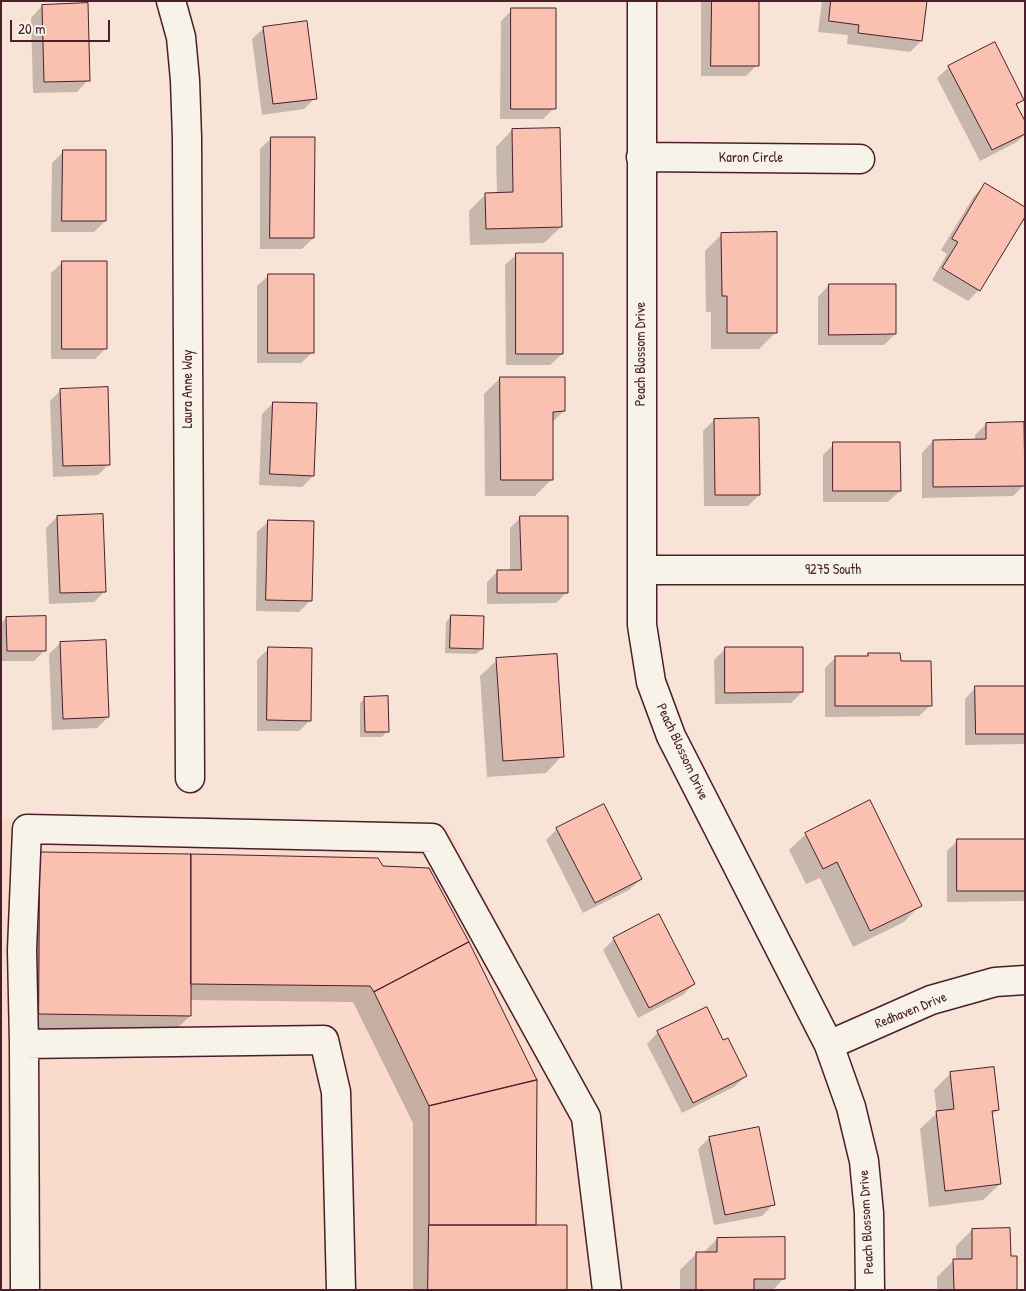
<!DOCTYPE html>
<html>
<head>
<meta charset="utf-8">
<style>
	body { margin:0 }
	#map { position:relative; width:1026px; height:1291px; overflow:hidden; background:#f8e4d7; font-family:"Patrick Hand",sans-serif }
	canvas { display:block }
	.frame { position:absolute; inset:0; border:2px solid #4a1f2b; pointer-events:none }
	.scale { position:absolute; left:10px; top:20px; width:100px; height:22px; box-sizing:border-box; border:2px solid #4a1f2b; border-top:0; padding-left:6px; font-size:15px; line-height:18px; white-space:nowrap; color:#4a1f2b; -webkit-text-stroke:4px #f7f3e8; paint-order:stroke }
</style>
</head>
<body>
<div id="map">
<canvas width="1026" height="1291"></canvas>
<div class="frame"></div>
<div class="scale">20 m</div>
</div>
<script>
const g = document.querySelector('canvas').getContext('2d');
g.lineJoin = 'round';
function fillPath(path, color) { g.fillStyle = color; g.fill(path, 'evenodd'); }
function stroke(path, color, width, dash) { g.strokeStyle = color; g.lineWidth = width; g.lineCap = dash ? 'butt' : 'round'; g.setLineDash(dash || []); g.stroke(path); }
function drawText(font, color, halo, rows, align = 'center') {
  g.font = font + ' "Patrick Hand",sans-serif'; g.lineWidth = 4; g.setLineDash([]); g.textBaseline = 'middle'; g.strokeStyle = halo; g.fillStyle = color; for (const [text, x, y, turn = 0] of rows) {
    g.save(); g.translate(x, y); g.rotate((+turn || 0) * Math.PI / 180); g.textAlign = isNaN(turn) ? turn : align; if (halo) g.strokeText(text, 0, 0); g.fillText(text, 0, 0); g.restore();
  }
}
const built = new Path2D(`
	M1,818l445,5 163,314 13,153h-621z`);
const shadow = new Path2D(`
	M701,1h57l-1,64 -11,11h-45z
	M822,1h104l-5,40 -11,11 -63,-8 1,-9 -30,-3z
	M42,6l46,74 -11,12 -44,1 -2,-75z
	M512,10l42,98 -11,11h-43l1,-98z
	M264,28l51,70 -11,11 -42,6 -10,-76z
	M949,67l73,33 -6,6 9,18v10l-8,8 -37,19 -43,-83z
	M512,130l49,97 -17,16 -74,2 -1,-34 17,-17h11l-1,-47z
	M271,138l42,100 -11,11h-42v-100z
	M63,152l42,69 -11,11h-43l1,-69z
	M985,185l-6,105 -11,11 -36,-21 15,-26 -6,-4 33,-54z
	M722,234l54,98 -17,17h-48v-37h-5l-1,-61z
	M517,254l45,100 -12,11h-44l-1,-100z
	M63,262l43,86 -11,11h-44v-86z
	M269,275l44,77 -12,11h-44v-77z
	M829,285l66,49 -11,11h-66v-48z
	M500,378l64,33 -13,12 1,56 -17,17h-50l-1,-102z
	M61,390l48,74 -11,11 -45,2 -3,-76z
	M273,403l40,73 -11,11 -43,-2 3,-71z
	M714,420l45,75 -11,11h-44l-1,-75z
	M986,424l38,61 -11,11 -91,2v-45l11,-12h42v-6z
	M834,444l66,47 -12,11h-65v-47z
	M57,517l48,74 -11,11 -45,2 -3,-76z
	M521,517l46,75 -11,11 -69,1v-22l11,-11h12v-43z
	M269,521l42,79 -12,12 -43,-1 1,-79z
	M451,616l31,33 -6,5 -31,-1 1,-31z
	M7,618l38,32 -11,11h-33v-38z
	M60,643l48,74 -11,11 -45,2 -3,-76z
	M269,648l41,72 -11,11h-42v-71z
	M726,648l76,44 -11,11 -76,1 -1,-44z
	M868,655l32,7 31,43 -12,11 -94,1v-49l11,-11h30z
	M497,660l65,96 -16,17 -59,4 -7,-101z
	M976,687h49v57l-60,1v-46z
	M365,698l22,33 -5,6h-22v-34z
	M557,829l84,50 -12,11 -46,23 -37,-73z
	M806,834l114,71 -16,17 -51,25 -33,-69 -14,6 -17,-34z
	M958,840h67v61l-78,1v-51z
	M41,853l336,6 157,368 32,63h-153v-167l-60,-121 -163,-2v16l-17,16 -150,-2 1,-160z
	M614,939l80,45 -11,11 -45,23 -35,-68z
	M658,1032l65,9 23,35 -12,11 -52,26 -35,-69z
	M951,1073l47,37 -6,5 8,69 -17,16 -54,7 -9,-78 17,-16 -3,-23z
	M709,1138l64,66 -11,12 -48,9 -16,-76z
	M972,1230l38,28 6,32h-79v-13l17,-17h2v-14z
	M717,1239l67,39 -11,12h-93v-20l17,-17h6z`);
const building = new Path2D(`
	M712,1h47v65h-48z
	M831,1h96l-5,40 -64,-8 1,-8 -30,-4z
	M88,3l2,78 -46,1 -2,-77z
	M511,8h45v101h-45z
	M307,21l10,78 -44,5 -10,-77z
	M995,42l29,58 -8,4 9,17v13l-33,16 -44,-84z
	M560,128l2,99 -76,2 -1,-36 28,-1 -1,-63z
	M271,137h44l-1,101h-44z
	M63,150h43v71h-44z
	M985,183l40,24v10l-45,74 -38,-23 16,-26 -6,-3z
	M777,232v101h-50v-37h-5l-1,-63z
	M516,253h47v101h-47z
	M62,261h45v88h-45z
	M268,274h46v79h-46z
	M829,284h67v50l-67,1z
	M500,377h65v34l-12,1v68h-52z
	M108,387l2,78 -47,1 -3,-77z
	M273,402l44,1 -3,73 -44,-2z
	M759,418l1,77h-45l-1,-76z
	M1024,422l1,64 -92,1v-47l53,-1v-16z
	M833,442h67l1,49h-68z
	M103,514l3,78 -46,1 -3,-77z
	M520,516h48v77h-71v-23h24z
	M268,520l46,1 -2,80 -46,-1z
	M451,615l33,1 -1,33 -33,-1z
	M46,616v35h-39l-1,-34z
	M106,640l3,77 -46,2 -3,-77z
	M268,647l44,1 -1,73 -44,-1z
	M725,647h78v45l-78,1z
	M868,653h32l1,8h30l1,45h-97v-50h33z
	M557,654l7,103 -61,4 -7,-103z
	M975,686h50v48h-49z
	M388,696l1,36h-24l-1,-35z
	M870,800l52,106 -52,25 -33,-69 -14,7 -18,-36z
	M604,804l38,75 -47,24 -39,-75z
	M957,839h68v52h-68z
	M40,852l151,2v162l-152,-2z
	M191,854l187,4 5,8 46,2 40,74 -95,50 -4,-6 -179,-2z
	M659,914l36,70 -46,24 -36,-70z
	M469,942l68,138 -108,26 -55,-114z
	M707,1007l16,33 5,-2 19,38 -54,27 -36,-72z
	M994,1067l5,43 -7,1 9,73 -56,7 -9,-80 18,-2 -4,-37z
	M537,1080l-1,145h-107v-119z
	M759,1127l16,78 -50,10 -16,-78z
	M429,1225h138v65h-139z
	M1010,1228l1,28h6v34h-63l-1,-31h19v-30z
	M785,1237v42h-31v11h-58v-38h21v-14z`);
const minor = new Path2D(`
	M171,1l10,36 4,43 2,58 3,640
	M642,1v624l9,57 20,54 158,309 22,62 13,54 5,52 1,77
	M641,157l219,2
	M642,570h383
	M24,1044l1,246
	M829,1045l102,-45 64,-18 30,-2
	M341,1290l-5,-198 -12,-52 -300,4 -2,-94 5,-121 405,9 154,279 21,173`);
const streetNames = [
	["Karon Circle",751,158],
	["Peach Blossom Drive",641,354,-90],
	["Laura Anne Way",188,389,-90],
	["9275 South",833,570],
	["Peach Blossom Drive",682,752,65],
	["Redhaven Drive",911,1011,-22],
	["Peach Blossom Drive",867,1222,-93]
];
fillPath(built, '#f9dacb');
fillPath(shadow, '#0003');
fillPath(building, '#fac1b0');
stroke(building, '#4a1f2b', 1);
stroke(minor, '#4a1f2b', 31);
stroke(minor, '#f7f3e8', 28);
drawText('14px', '#4a1f2b', '#f7f3e8', streetNames);
</script>
</body>
</html>
